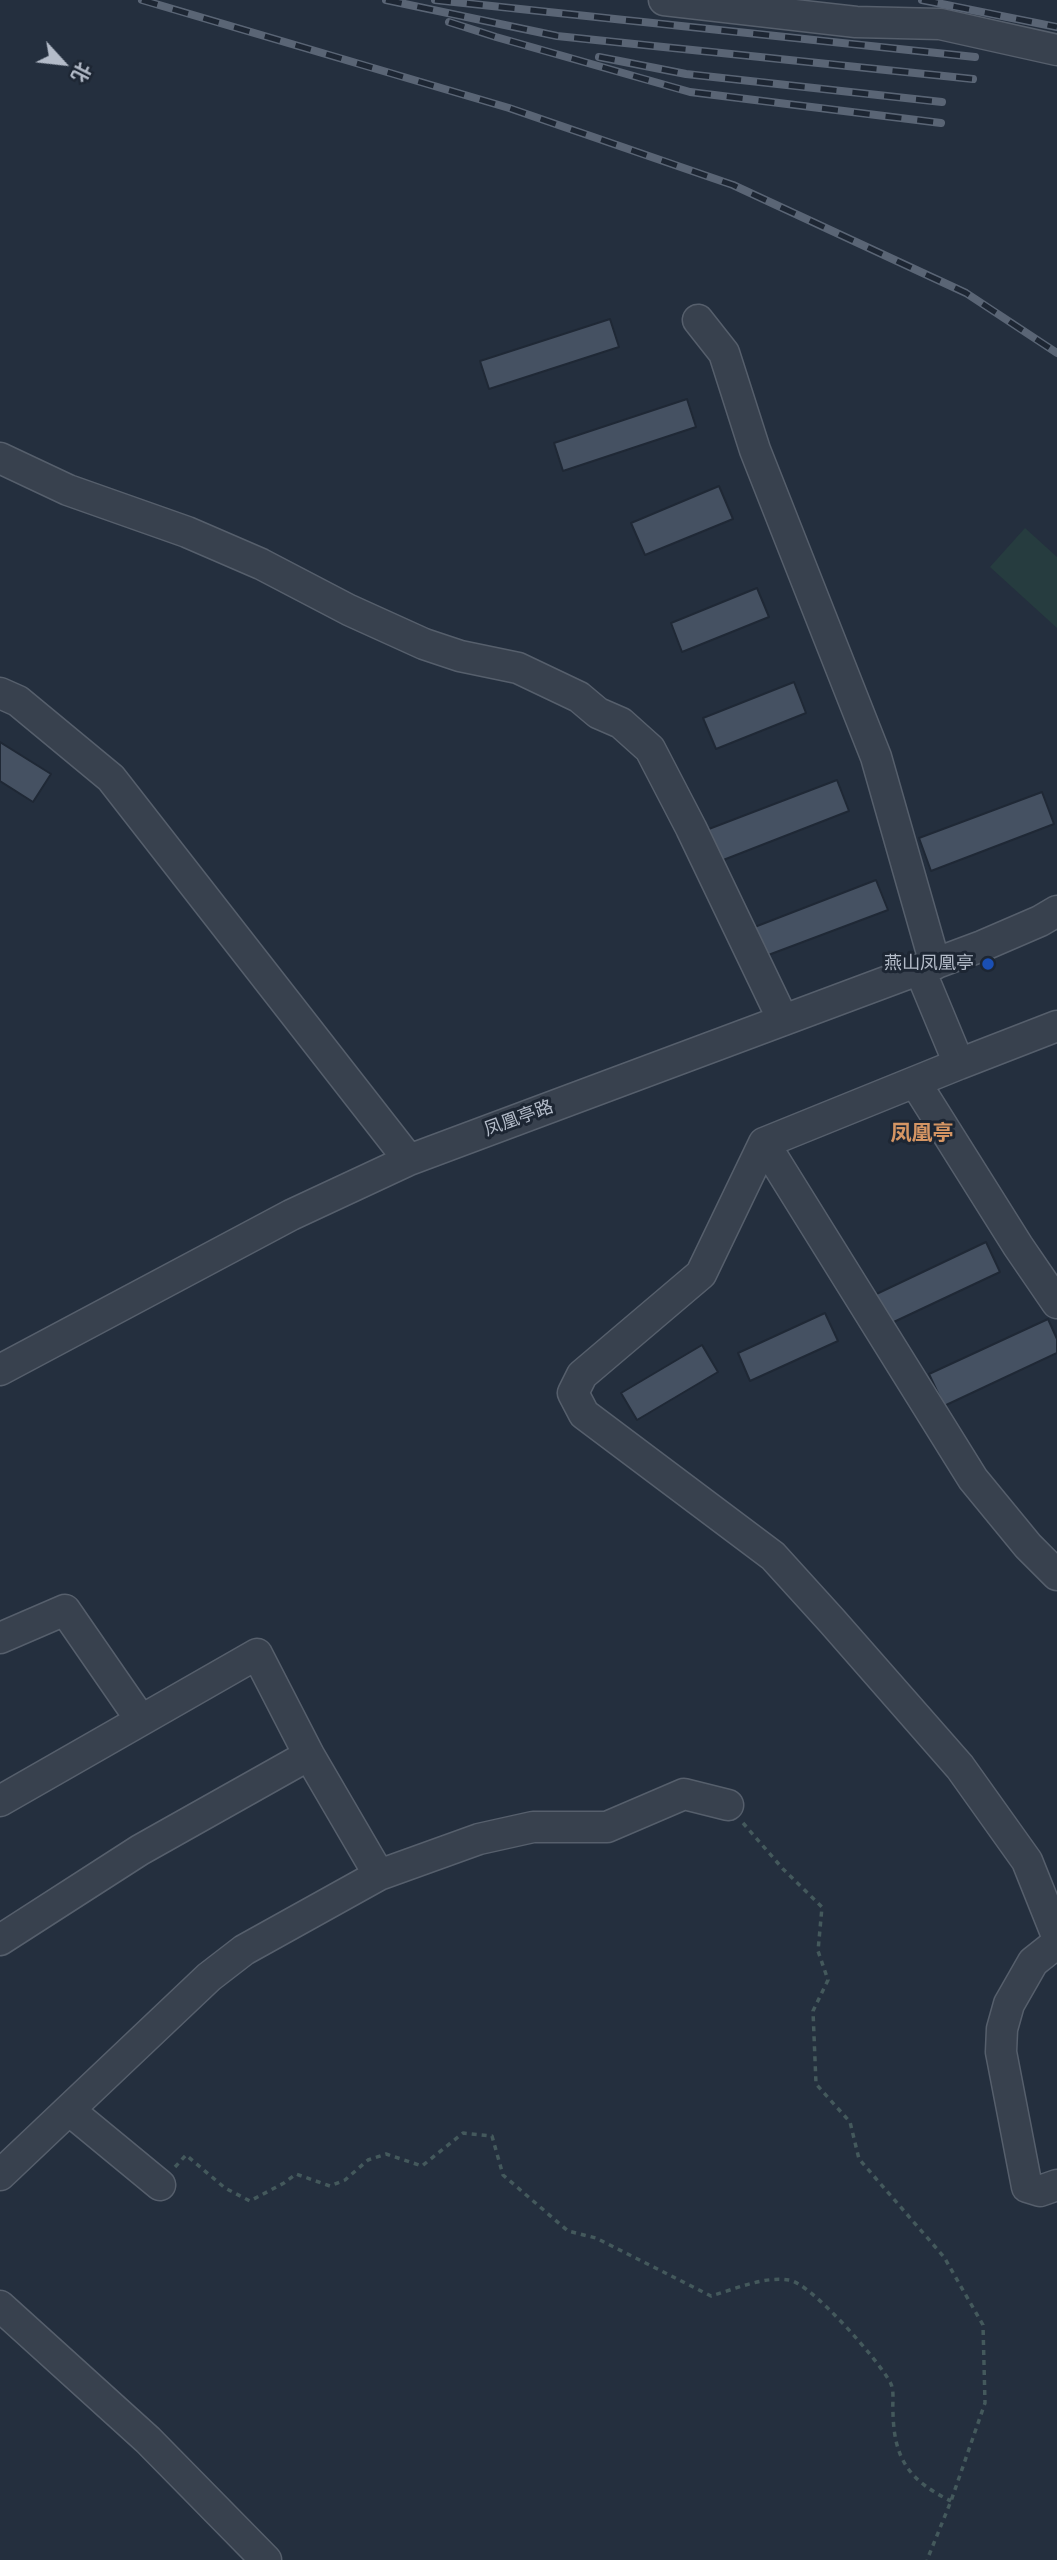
<!DOCTYPE html>
<html>
<head>
<meta charset="utf-8">
<style>
	body { margin:0 }
	#map { position:relative; width:1057px; height:2560px; overflow:hidden; background:#242f3e; font-family:"DejaVu Sans","Noto Sans SC",sans-serif }
	canvas { display:block }
	.north { position:absolute; left:28px; top:28px; width:70px; height:70px; -webkit-text-stroke:5px #1d2633; paint-order:stroke; rotate:117deg; font-size:19px; font-weight:700; line-height:28px; text-align:center; color:#b4bcc9 }
	.north::after { content:''; display:block; margin:auto; width:24px; height:32px; background:#b4bcc9; clip-path:polygon(50% 0,100% 100%,50% 72%,0 100%) }
</style>
</head>
<body>
<div id="map">
<canvas width="1057" height="2560"></canvas>
<div class="north">北</div>
</div>
<script>
const g = document.querySelector('canvas').getContext('2d');
g.lineJoin = 'round';
function fillPath(path, color) { g.fillStyle = color; g.fill(path, 'evenodd'); }
function stroke(path, color, width, dash) { g.strokeStyle = color; g.lineWidth = width; g.lineCap = dash ? 'butt' : 'round'; g.setLineDash(dash || []); g.stroke(path); }
function drawText(font, color, halo, rows, align = 'center') {
  g.font = font + ' "DejaVu Sans","Noto Sans SC",sans-serif'; g.lineWidth = 6; g.setLineDash([]); g.textBaseline = 'middle'; g.strokeStyle = halo; g.fillStyle = color; for (const [text, x, y, turn = 0] of rows) {
    g.save(); g.translate(x, y); g.rotate((+turn || 0) * Math.PI / 180); g.textAlign = isNaN(turn) ? turn : align; if (halo) g.strokeText(text, 0, 0); g.fillText(text, 0, 0); g.restore();
  }
}
const green = new Path2D(`
	M1025,528l32,29v71l-67,-61z`);
const building = new Path2D(`
	M610,319l9,28 -130,42 -9,-28z
	M687,399l9,28 -133,44 -9,-28z
	M719,486l14,33 -88,36 -14,-32z
	M757,588l12,29 -87,35 -11,-29z
	M794,682l12,31 -90,36 -13,-31z
	M0,742l51,32 -18,28 -33,-21z
	M837,780l12,31 -136,53 -12,-32z
	M1042,792l12,32 -123,47 -12,-33z
	M876,880l12,30 -125,47 -11,-29z
	M986,1242l14,30 -119,56 -13,-30z
	M825,1313l13,28 -88,40 -12,-28z
	M1048,1319l9,20v14l-113,53 -15,-32z
	M702,1345l16,27 -81,48 -16,-27z`);
const path = new Path2D(`
	M743,1823l40,46 39,38 -4,44 10,29 -15,31 3,73 34,38 9,37 85,98 39,68 2,78 -34,98 -24,59
	M175,2167l11,-12 39,33 25,13 34,-18 12,-9 34,12 15,-6 23,-20 18,-6 36,12 41,-33 29,3 11,39 65,56 28,7 115,58c24,-7 53,-20 78,-16 22,3 90,81 101,102 5,8 2,22 3,31 1,47 17,68 58,88`);
const minor = new Path2D(`
	M664,0l192,22 84,2 117,26
	M698,320l26,33 31,97 121,307 59,207
	M0,458l68,32 119,42 74,32 88,46 75,34 36,12 58,12 61,29 19,16 23,10 29,26 41,79 92,192
	M0,693l18,8 93,77 298,382
	M920,970l39,94 -195,79 -63,131 -119,101 -9,18 11,21 189,142 59,65 128,146 67,94 30,75
	M959,1064l98,-38
	M915,1082l103,164 39,57
	M764,1143l209,336 55,67 29,29
	M0,1370l291,-155 118,-55 573,-214 58,-25 17,-10
	M0,1638l65,-28 76,110
	M0,1801l257,-147 52,101 70,120 -135,75 -35,27 -209,198
	M379,1875l100,-36 54,-12h74l77,-33 44,11
	M0,1940l140,-90 169,-95
	M1057,1943l-24,19 -24,42 -7,25 -1,23 26,135 13,4 17,-6
	M69,2110l91,75
	M0,2306l148,134 118,120`);
const rail = new Path2D(`
	M142,0l367,108 224,77 233,108 91,60
	M386,0l171,36 416,43
	M435,0l540,57
	M922,0l135,27
	M449,22l47,15 194,55 251,31
	M599,57l87,17 256,28`);
const markers = [
	[988,964,7,"#1a4fb4"]
];
const poiNames = [
	["燕山凤凰亭",974,964]
];
const streetNames = [
	["凤凰亭路",519,1119,-20]
];
const quarterNames = [
	["凤凰亭",922,1135]
];
fillPath(green, '#263c3f');
fillPath(building, '#455162');
stroke(building, '#1f2835', 2);
stroke(minor, '#565f6c', 33);
stroke(path, '#44595c', 3.5, [5, 5]);
stroke(minor, '#38414e', 30);
stroke(rail, '#5a6575', 8);
stroke(rail, '#1d2633', 5, [16]);
for (const [x, y, r, color] of markers) { const dot = new Path2D(); dot.arc(x, y, r, 0, 2 * Math.PI); g.fillStyle = color; g.fill(dot); stroke(dot, '#1d2633', 2.5); }
drawText('18px', '#b4bcc9', '#1d2633', poiNames, 'right');
drawText('18px', '#b4bcc9', '#1d2633', streetNames);
drawText('bold 21px', '#d59563', '#1d2633', quarterNames);
</script>
</body>
</html>
